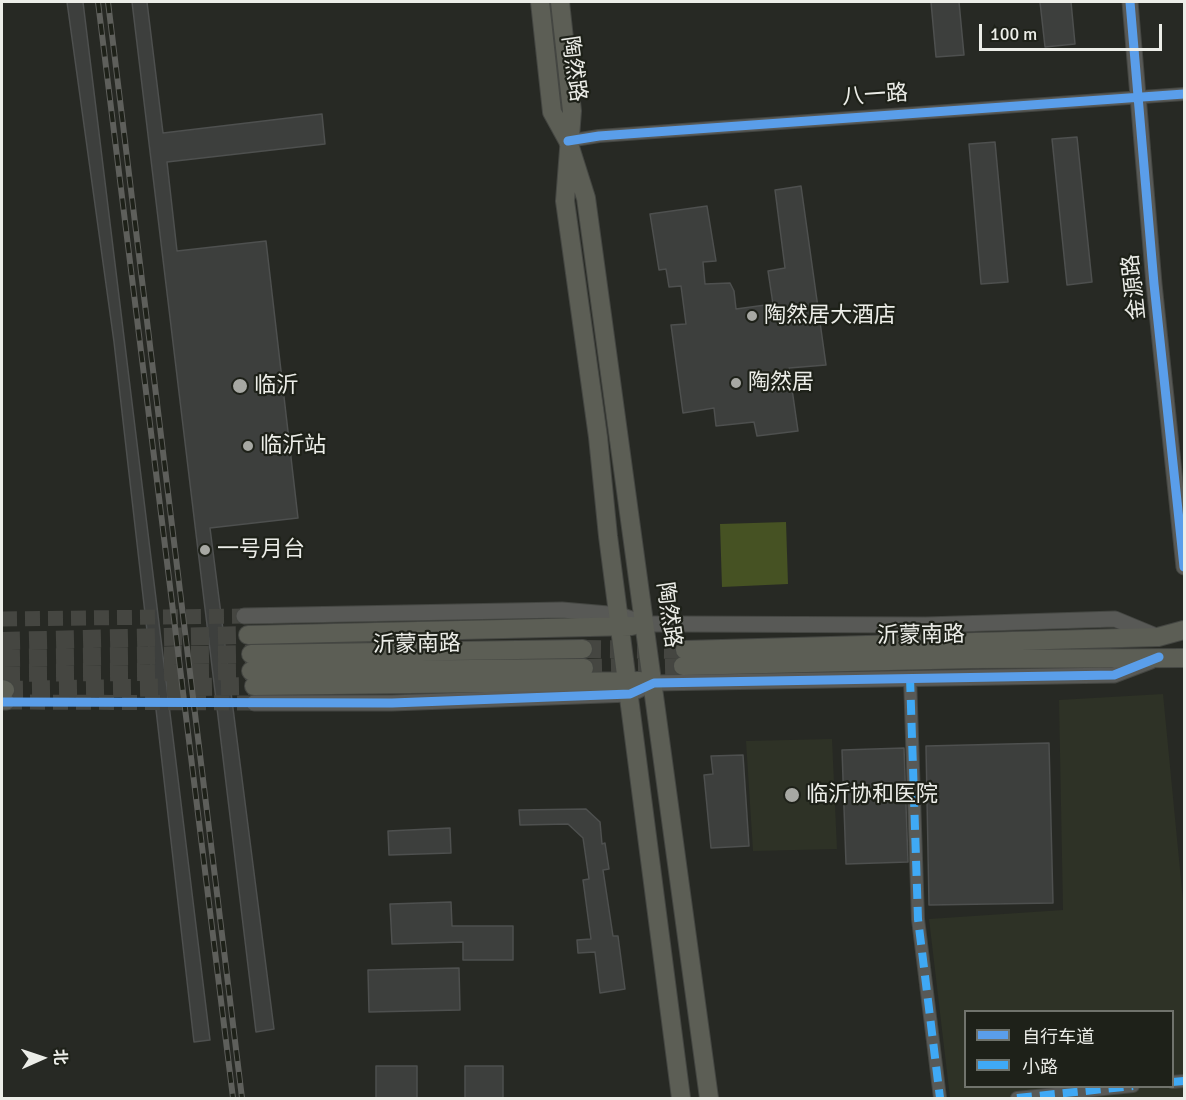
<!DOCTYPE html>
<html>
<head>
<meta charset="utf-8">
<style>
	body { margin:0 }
	#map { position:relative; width:1186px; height:1100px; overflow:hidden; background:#272924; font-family:Signika,"Noto Sans SC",sans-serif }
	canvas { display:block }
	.frame { position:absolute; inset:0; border:3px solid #ecede8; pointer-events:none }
	.legend { position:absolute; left:964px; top:1010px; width:210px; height:78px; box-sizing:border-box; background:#1e2119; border:2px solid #70736c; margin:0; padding:8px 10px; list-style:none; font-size:18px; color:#ecede8 }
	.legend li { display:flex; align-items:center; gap:12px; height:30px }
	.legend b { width:30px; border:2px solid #70736c }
	.north { position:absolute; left:12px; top:1028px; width:60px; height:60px; -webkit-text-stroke:4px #1e2119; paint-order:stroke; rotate:87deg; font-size:16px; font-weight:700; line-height:24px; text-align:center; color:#ecede8 }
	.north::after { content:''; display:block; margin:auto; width:21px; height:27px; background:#ecede8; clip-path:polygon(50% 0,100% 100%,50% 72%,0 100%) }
	.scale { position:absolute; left:979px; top:24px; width:183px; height:27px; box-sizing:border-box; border:3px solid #ecede8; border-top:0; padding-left:8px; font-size:18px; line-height:21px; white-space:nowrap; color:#ecede8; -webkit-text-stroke:4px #1e2119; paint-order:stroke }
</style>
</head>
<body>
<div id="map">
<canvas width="1186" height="1100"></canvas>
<div class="frame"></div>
<ul class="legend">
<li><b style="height:8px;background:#5a9eea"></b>自行车道</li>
<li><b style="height:8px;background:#3fa9f5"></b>小路</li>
</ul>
<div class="north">北</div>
<div class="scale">100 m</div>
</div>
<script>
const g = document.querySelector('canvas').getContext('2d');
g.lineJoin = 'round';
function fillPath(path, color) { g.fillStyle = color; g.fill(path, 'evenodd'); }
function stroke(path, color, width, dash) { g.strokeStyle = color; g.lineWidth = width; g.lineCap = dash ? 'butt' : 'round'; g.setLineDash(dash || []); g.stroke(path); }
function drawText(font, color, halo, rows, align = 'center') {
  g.font = font + ' Signika,"Noto Sans SC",sans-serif'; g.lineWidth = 4.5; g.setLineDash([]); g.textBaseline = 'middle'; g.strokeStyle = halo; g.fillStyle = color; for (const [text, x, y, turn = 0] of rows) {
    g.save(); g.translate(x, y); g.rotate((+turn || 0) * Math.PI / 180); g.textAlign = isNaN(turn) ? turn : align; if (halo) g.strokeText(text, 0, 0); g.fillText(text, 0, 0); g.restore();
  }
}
const built = new Path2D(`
	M1163,694l21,217v187h-109v-5l-58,5h-67l-21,-179 134,-9 -4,-210zM966,1012h206v74h-206z
	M832,739l5,110 -84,2 -7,-110z`);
const green = new Path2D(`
	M786,522l2,62 -66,3 -2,-63z`);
const building = new Path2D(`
	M67,2h16l127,1038 -16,2 -80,-700z
	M132,2h15l16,131 159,-19 3,30 -158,18 10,89 89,-10 32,277 -88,10 64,501 -18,3z
	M931,2h28l5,53 -28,2z
	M1040,2h31l4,42 -30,3z
	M1077,137l15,145 -25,3 -15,-146z
	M995,142l13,140 -27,2 -12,-140z
	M801,186l25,179 -37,3 9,63 -41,5 -3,-14 -38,4 -2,-18 -31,5 -12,-88 15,-1 -5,-38 -12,1 -3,-18 -7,1 -9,-56 57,-8 9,55 -13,1 2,22 25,-1 4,8 2,18 37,-5 -5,-33 17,-3 -10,-78z
	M1049,743l4,160 -124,2 -3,-159z
	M904,748l4,114 -62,2 -4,-114z
	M743,755l6,91 -38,2 -7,-73 9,-1 -2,-18z
	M586,809l14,13 2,22 3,-1 4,26 -6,1 10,66h5l7,53 -25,4 -5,-41 -17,1 -1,-13 14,-1 -8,-59 6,-1 -6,-41 -15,-14 -48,1 -1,-15z
	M450,828l1,25 -62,2 -1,-24z
	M451,902l1,24h61v34h-50v-18l-71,2 -2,-40z
	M459,968l1,42 -91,2 -1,-42z
	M376,1066h41v32h-41z
	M465,1066h38v32h-38z`);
const tertiaryTunnel = new Path2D(`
	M2,619l242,-3
	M7,702l247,1`);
const primaryTunnel = new Path2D(`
	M2,641l246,-6
	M583,649l102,1
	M2,658l249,-4
	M584,668l99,-2
	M2,673l249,-2
	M5,690l249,-4`);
const minor = new Path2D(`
	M568,141l31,-5 585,-42
	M910,677l8,242 22,179
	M1172,1082l12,-1
	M1017,1098l116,-12`);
const tertiary = new Path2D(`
	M1130,2l24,282 30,283
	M244,616l318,-6 58,5 26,9h29l251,1 189,-6 41,17
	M2,702h5
	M254,703h138l238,-9 24,-11 460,-8 37,-14`);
const primary = new Path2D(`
	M540,2l12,110 16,29 18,57 123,900
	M560,2l12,109 -7,90 33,236 10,99 73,562
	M248,635l384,-9
	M685,650l473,-13 26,-7
	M251,654l332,-5
	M683,666l288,-7 213,-1
	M251,671l333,-3
	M254,686l386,-5
	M2,689l3,1`);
const rail = new Path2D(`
	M98,2l135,1096
	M108,2l134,1096`);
const quiet = new Path2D(`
	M910,677l8,242 22,179
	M1172,1082l12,-1
	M1017,1098l116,-12`);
const cycleway = new Path2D(`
	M1130,2l24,282 30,283
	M568,141l31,-5 585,-42
	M2,702l390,1 238,-9 24,-11 460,-8 45,-18`);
const markers = [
	[752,316,6,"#a7a8a3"],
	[736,383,6,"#a7a8a3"],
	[240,386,8,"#a7a8a3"],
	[248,446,6,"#a7a8a3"],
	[205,550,6,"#a7a8a3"],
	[792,795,8,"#a7a8a3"]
];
const streetNames = [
	["陶然路",573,69,82],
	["八一路",875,96,-4],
	["金源路",1135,287,-96],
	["陶然路",668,615,82],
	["沂蒙南路",921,636,-1],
	["沂蒙南路",417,645,-1]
];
const poiNames = [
	["陶然居大酒店",764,316],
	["陶然居",748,383],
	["临沂",254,386],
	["临沂站",260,446],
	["一号月台",217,550],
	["临沂协和医院",806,795]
];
fillPath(built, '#2e3226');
fillPath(green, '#465223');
fillPath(building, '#3d3f3d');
stroke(building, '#4e504f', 1.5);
stroke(tertiaryTunnel, '#454641', 15, [15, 8]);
stroke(primaryTunnel, '#454641', 18, [18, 9]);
stroke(minor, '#444642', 14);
stroke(tertiary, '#444642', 17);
stroke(primary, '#444642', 20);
stroke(minor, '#585956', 12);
stroke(tertiary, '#585956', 15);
stroke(primary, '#5c5e55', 18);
stroke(rail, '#5e5f5b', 6);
stroke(rail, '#1e2119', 4, [11]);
stroke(quiet, '#3fa9f5', 8, [15, 8]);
stroke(cycleway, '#5a9eea', 9);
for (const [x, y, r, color] of markers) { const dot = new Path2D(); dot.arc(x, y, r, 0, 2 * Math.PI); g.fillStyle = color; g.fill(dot); stroke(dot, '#1e2119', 2); }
drawText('22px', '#ecede8', '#1e2119', streetNames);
drawText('22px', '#ecede8', '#1e2119', poiNames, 'left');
</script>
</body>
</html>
